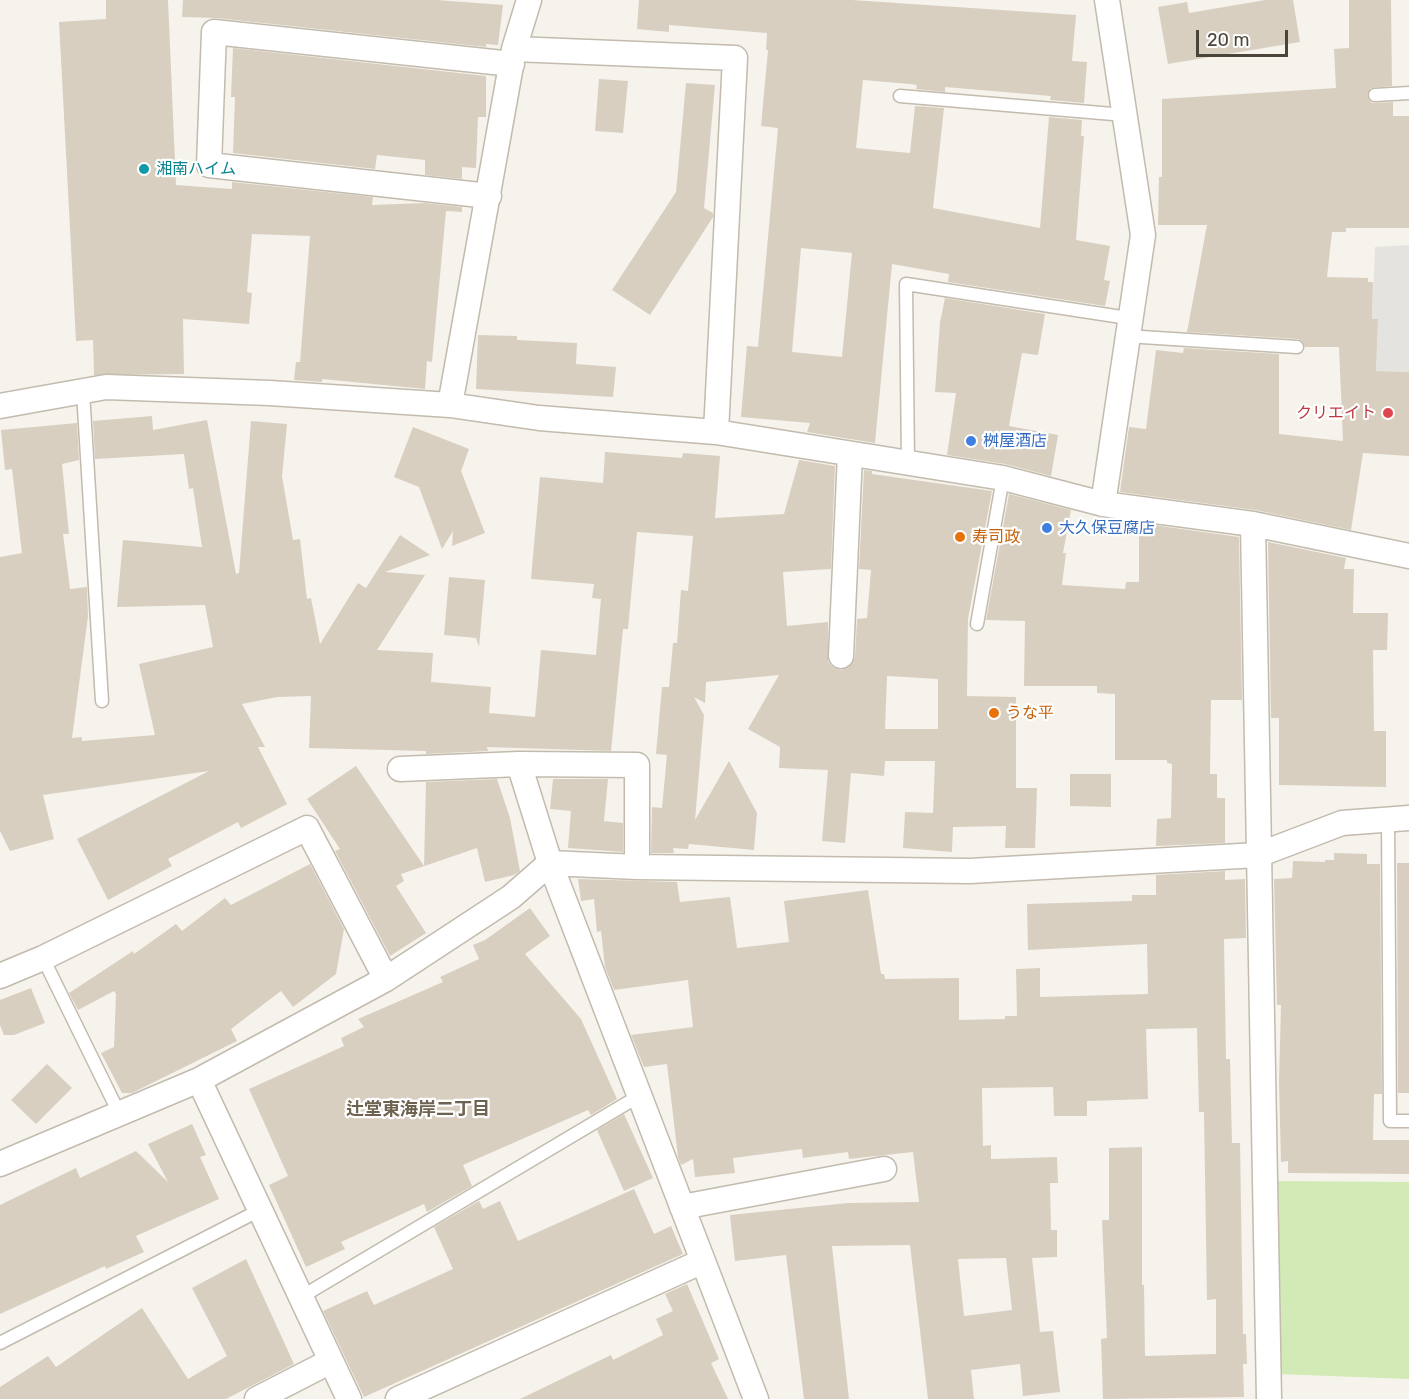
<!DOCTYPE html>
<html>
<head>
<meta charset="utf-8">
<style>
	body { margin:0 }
	#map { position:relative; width:1409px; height:1399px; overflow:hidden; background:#f6f3ec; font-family:Rubik,sans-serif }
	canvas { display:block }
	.scale { position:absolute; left:1196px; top:30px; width:92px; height:27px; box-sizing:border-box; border:3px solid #4b4439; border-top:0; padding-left:8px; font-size:18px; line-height:21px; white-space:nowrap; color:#4b4439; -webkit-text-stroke:4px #fff; paint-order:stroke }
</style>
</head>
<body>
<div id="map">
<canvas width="1409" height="1399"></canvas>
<div class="scale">20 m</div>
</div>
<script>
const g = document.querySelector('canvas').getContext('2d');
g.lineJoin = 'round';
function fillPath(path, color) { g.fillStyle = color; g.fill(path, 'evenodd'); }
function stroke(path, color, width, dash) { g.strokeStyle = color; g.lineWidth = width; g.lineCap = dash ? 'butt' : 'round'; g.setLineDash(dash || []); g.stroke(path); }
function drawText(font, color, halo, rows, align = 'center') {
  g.font = font + ' Rubik,"Noto Sans JP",sans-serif'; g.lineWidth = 4.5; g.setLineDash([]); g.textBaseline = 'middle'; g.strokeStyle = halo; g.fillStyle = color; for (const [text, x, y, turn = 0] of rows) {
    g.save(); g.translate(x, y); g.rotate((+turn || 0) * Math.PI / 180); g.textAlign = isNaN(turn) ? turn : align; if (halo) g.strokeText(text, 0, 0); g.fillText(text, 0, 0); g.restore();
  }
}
const green = new Path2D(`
	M1276,1181l133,1v197l-132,-5z`);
const parking = new Path2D(`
	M1409,245v127l-33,-1 2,-51 -6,-1 3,-72z`);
const building = new Path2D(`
	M106,0h62l8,185 56,4v-7l141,15 -1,8 53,-2 37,4v5l-16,-1 -14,151 -5,-1 -2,28 -103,-10v3l-28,-2 2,-18h4l10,-126 -58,-2 -5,58 5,1 -3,31 -66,-5 1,55 -90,1 -1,-35 -17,1 -17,-319 47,-3z
	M183,0h254l66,5 -5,40 -12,-1v3l-270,-29 -34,-1z
	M639,0h213l224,15 -4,46 15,1 -3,41 -34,-3 1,-4 -106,-9v5l-29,-3 1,-4 -7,-1 -47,-4 -7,68 54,5 5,-47 29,2 -11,100 107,20 9,-111 33,3 -1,16h3l-8,104 34,6 -6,34 6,1 -5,25 -157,-24 1,-8 -57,-10 -17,179 -68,-11 3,-9 -69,-6 6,-71 11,1 20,-219 -17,-2 7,-76h-2l1,-17 -98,-8v7l-32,-3zM801,248l51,5 -10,104 -50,-5z
	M1265,0h28l7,42 -132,22 -10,-57 29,-5 2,11z
	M1349,0h42l1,86 -21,2 -4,8 5,7 21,-1v14h16v112h-63v4h-14l-5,45 41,1v4h5l-1,37h6l-2,52 33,1v84l-46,-3 -12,77 -96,-20 -135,-18 9,-65 17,2 10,-79 27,3 1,-5 95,6v80l64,7 -4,-94h-34l-3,-6 -4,-2 -111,-7 20,-107h-49l1,-48h3v-78l174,-11 -2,-39 15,-1z
	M233,48l253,28v41h-8l-2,51 -14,-1v12l-37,-4v-15l-48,-5 -2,14 -142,-16 2,-56h-4z
	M599,79l29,2 -5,52 -28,-2z
	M686,83l29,2 -11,123 9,5v4l-63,98 -38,-25 64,-98z
	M945,298l100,16 -7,41 -16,-2 -13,73 49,9 -7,41 -46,-12 -58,-9 9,-62 -21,-1 5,-70z
	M478,335l39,1v4l60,3 -1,21 40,3 -3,30 -137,-8z
	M152,416l1,14 54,-10 29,154 3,-1 12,-152 36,3 -5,52 11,64 7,-1 7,60 4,-1 9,46 38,-61 8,5 34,-53 30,20 -45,17 40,3 -48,75 56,3 -2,29 60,5 -2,26 46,4 6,-67 55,5 5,-56 -9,-1 2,-14 -63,-5 9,-102 63,6 2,-31 77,6 1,-5 37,3 -5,62 69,-4 15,-54 36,6 -4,103 -48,3 4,54 41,-4v40l6,6 7,2 7,-2 7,-11 2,-38 10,-1 4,-48 -12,-1 5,-99 8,1v3l120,17 -24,128 -1,77 49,1v91h21l-2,60h-30l1,-22 -53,1 -1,25 -49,-4 2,-36 28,1 2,-52h-50l-1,15 -33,-3 -6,70 -23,-2 6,-71 -49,-2 1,-21 -32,-18 31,-54 -73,7 -1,21 -11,-6 10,18 -9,105 34,-59 28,52 -3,37 -65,-6 -1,5 -15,-1 1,5h-23l1,-46 10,1 5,-53 -11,-1 6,-67h7l4,-44h4l4,-53 7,1 5,-55 -56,-4 -9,97h-5l-12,122 -124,-4 1,4 -62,3v-3l-117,-3 2,-52 -34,1 -35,7 23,43h-7l29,57 -46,24 -3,-6 -70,37 4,7 -64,34 -31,-61 132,-68 -166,24 11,44 -44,12 -10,-20v-274l22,-4 -10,-84 -7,1 -4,-40 76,-7 2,37 -17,4 7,70h-6l7,55 17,-2 1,29 -16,122 10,-1v4l73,-6 -16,-71 74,-17 -8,-42 -88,2 6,-67 79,7 -9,-59 -4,1 -5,-35 -89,5 -2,-38zM887,676l51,3v50h-53z
	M413,427l56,22 -8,22 24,62 -33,13 1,-15 -11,18 -23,-62 -25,-10z
	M1009,494l62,16 -8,43h3l-4,32 63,4 1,-7h13v-59l100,14 3,163h-31l-1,74h7v24h8v45l-69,3 1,-27 14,-1 1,-54 -5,-1v-3h-52v-66l-18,-1v-7h-73l1,-65 -39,-1z
	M1268,542l78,16 -2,11h10l-1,44h35l-1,37h-14l1,81h12v56l-107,-2v-67h-8z
	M449,577l36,3 -6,67 -3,-9 -32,-3z
	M356,766l68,100 2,-84 71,-3 13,39 10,53 -6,4 -29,7 -8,-34 -76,26 3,7 -8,5 30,47 -36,23 -55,-105 5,-2 -33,-50z
	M1070,774h41v33l-41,-1z
	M553,779h55l-4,42 19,2v29l-55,-4 3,-37 -21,-2z
	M1334,853l33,1v10h13l2,230h-8l-1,46h36v34l-121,-1v-12l-7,1 -2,-80 2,-77h-4l-3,-126 18,-1 1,-17 32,1v-2h9z
	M1397,863h12v230h-11z
	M310,864l34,65 -8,45 -43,33 -12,-16 -50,38 6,12 -105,52h-10l-21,-40 13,-6 2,-53 -2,-3 -36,19 -9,-17 64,-42 1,3 42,-30 6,7 43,-33 6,7z
	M1225,871v9l20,-1 1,59 -22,1 2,120h4l2,84h8l3,191h3l1,30h-4l1,33 -141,2 -2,-60 6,-1 -5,-118h7v-72l33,-1v138h2l1,71 71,-2v-55l-9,1 -3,-188h-5l-2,-84 -51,1 2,70 -61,2v15h-33l-1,-29 -71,1 1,58 8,-1v14l66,-2 1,26h-8l1,47h6v27l-25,1 8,74 13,-1 7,61 -37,4 -3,-32 -49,6 3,29h-46l-18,-154 -78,1 17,153h-45l-18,-144 -51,6 -5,-46 118,-12 71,-1 -6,-50 -64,7 -1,-7 -45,6 -1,-9 -69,9 2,15 -40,4 -2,-18 -12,6 -3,-8 -11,-93 -23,3 -13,-32 62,-8 -5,-47 -74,10 -9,-23 -4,-36 -4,1 -3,-33 -13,2 -3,-22 99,3 3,20 50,-5 7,51 52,-6 -5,-41 84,-11 13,84h3l1,5 74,-1v42l46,-1v-3h12l-1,-47 24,-1v29l108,-3 -1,-50 -119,6 -1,-46 105,-3v-6h24v-20zM1006,1258l6,52 -48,6 -6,-57z
	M530,908l20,28 -25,18 56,65 36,80 -26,16 -3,-5 -125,55 9,21 -45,26 -3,-8 -83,38 4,7 -39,18 -37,-82 19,-9 -39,-87 95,-43 -3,-8 23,-11 -6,-8 85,-37 -3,-5 39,-18 -6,-14 12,-5z
	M31,988l14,35 -31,12h-10l-4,-10v-25z
	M47,1064l25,24 -36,36 -25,-24z
	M624,1114l29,64 -29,13 -27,-61z
	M192,1124l14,31 -6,2 19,42 -83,37 8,16 -38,17 -1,-3 -105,48v-109l76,-37 4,10 56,-27 32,31 -20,-38z
	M634,1189l20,45 17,-8 12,28 -319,143 -41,-86 44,-20 7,14 79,-36 -19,-42 45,-26 4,8 17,-8 18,40z
	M246,1259l48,105 -68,35h-226v-12l48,-31 8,11 86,-59 46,71 39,-23 -35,-68z
	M687,1284l32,75 -8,4 17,36h-208l91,-44 2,5 50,-25 -7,-16 17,-8 -8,-17z`);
const lane = new Path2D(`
	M1375,95l34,-2
	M900,96l225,19
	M1126,336l171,11
	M83,392l19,309
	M908,463l-2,-179 222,34
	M977,624l26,-146
	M1388,819l2,302h19
	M43,958l76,155
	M301,1297l338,-201
	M0,1343l260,-133`);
const street = new Path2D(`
	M514,49l221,9 -19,374
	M489,196l-280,-31 5,-133 298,32
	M450,405l64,-356 15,-49
	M0,406l106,-19 164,6 180,12 89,13 177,14 287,46 100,26 150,20 156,32
	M1103,504l40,-269 -36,-235
	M1253,524l16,875
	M841,656l9,-202
	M519,764l31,99 206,536
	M400,769l119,-5 118,1v102
	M0,976l43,-18 264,-130 79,151
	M199,1080l150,319
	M0,1164l199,-84 187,-101 125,-82 39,-34 87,4 333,4 288,-16 84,-32 67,-5
	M682,1207l202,-38
	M257,1399l74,-38
	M398,1399l305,-138`);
const markers = [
	[144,169,6,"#0f9aa8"],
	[1388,413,6,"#e0444e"],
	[971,441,6,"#3f7fe0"],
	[1047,528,6,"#3f7fe0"],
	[960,537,6,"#e8710a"],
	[994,713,6,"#e8710a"]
];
const cultureNames = [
	["湘南ハイム",156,169]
];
const healthNames = [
	["クリエイト",1376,413]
];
const shopNames = [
	["桝屋酒店",983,441],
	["大久保豆腐店",1059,528]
];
const foodNames = [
	["寿司政",972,537],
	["うな平",1006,713]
];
const neighbourhoodNames = [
	["辻堂東海岸二丁目",418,1110]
];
fillPath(green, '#d2eab5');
fillPath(parking, '#e5e3e0');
fillPath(building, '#d8cfc1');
stroke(lane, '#c2bbae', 15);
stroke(street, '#c2bbae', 27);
stroke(lane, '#fff', 12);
stroke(street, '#fff', 24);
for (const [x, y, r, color] of markers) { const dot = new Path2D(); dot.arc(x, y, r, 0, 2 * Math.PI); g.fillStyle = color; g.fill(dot); stroke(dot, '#fff', 2); }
drawText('16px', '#0d838f', '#fff', cultureNames, 'left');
drawText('16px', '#be3a42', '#fff', healthNames, 'right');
drawText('16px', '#366cbe', '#fff', shopNames, 'left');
drawText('16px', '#c56008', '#fff', foodNames, 'left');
drawText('bold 18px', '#6e6250', '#fff', neighbourhoodNames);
</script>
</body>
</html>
